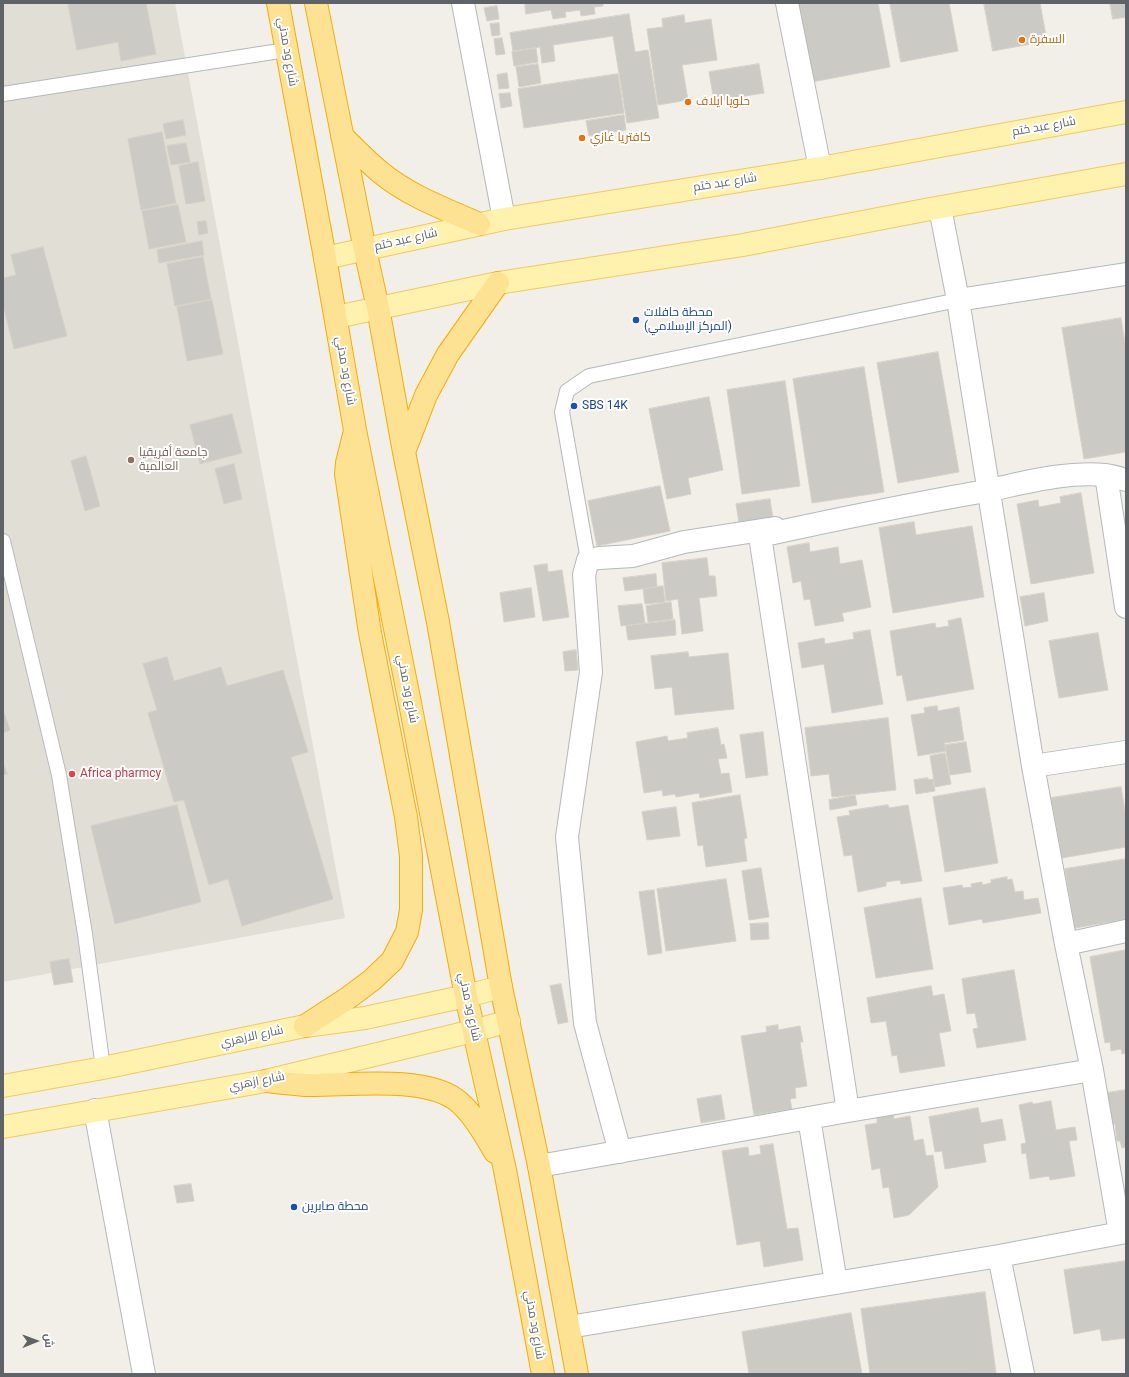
<!DOCTYPE html>
<html>
<head>
<meta charset="utf-8">
<style>
	body { margin:0 }
	#map { position:relative; width:1129px; height:1377px; overflow:hidden; background:#f1efe8; font-family:Roboto,Cairo,sans-serif }
	canvas { display:block }
	.frame { position:absolute; inset:0; border:4px solid #5f6368; pointer-events:none }
	.north { position:absolute; left:16px; top:1321px; width:40px; height:40px; -webkit-text-stroke:3px #fff; paint-order:stroke; rotate:89deg; font-size:11px; font-weight:700; line-height:16px; text-align:center; color:#5f6368 }
	.north::after { content:''; display:block; margin:auto; width:14px; height:18px; background:#5f6368; clip-path:polygon(50% 0,100% 100%,50% 72%,0 100%) }
</style>
</head>
<body>
<div id="map">
<canvas width="1129" height="1377"></canvas>
<div class="frame"></div>
<div class="north">ش</div>
</div>
<script>
const g = document.querySelector('canvas').getContext('2d');
g.lineJoin = 'round';
function fillPath(path, color) { g.fillStyle = color; g.fill(path, 'evenodd'); }
function stroke(path, color, width, dash) { g.strokeStyle = color; g.lineWidth = width; g.lineCap = dash ? 'butt' : 'round'; g.setLineDash(dash || []); g.stroke(path); }
function drawText(font, color, halo, rows, align = 'center') {
  g.font = font + ' Roboto,Cairo,sans-serif'; g.lineWidth = 4; g.setLineDash([]); g.textBaseline = 'middle'; g.strokeStyle = halo; g.fillStyle = color; for (const [text, x, y, turn = 0] of rows) {
    g.save(); g.translate(x, y); g.rotate((+turn || 0) * Math.PI / 180); g.textAlign = isNaN(turn) ? turn : align; if (halo) g.strokeText(text, 0, 0); g.fillText(text, 0, 0); g.restore();
  }
}
const education = new Path2D(`
	M3,3h172l170,915 -342,64z`);
const building = new Path2D(`
	M68,3h78l10,51 -35,7 -3,-19 -41,8z
	M525,3h78v3l-9,1 1,7 -14,2 -1,-6 -15,2 1,5 -13,2 -2,-9 -25,4z
	M798,3h80l12,64 -78,15z
	M890,3h59l9,48 -57,11z
	M984,3h56l7,38 -54,10z
	M1110,3h16v14l-13,2z
	M497,6l2,13 -12,2 -3,-13z
	M629,14l6,38 13,-2 11,68 -32,5 -14,-87 -60,9 2,16 -13,2 -2,-16 -27,4 -3,-18z
	M684,15l1,8 26,-4 6,41 -35,5 6,35 -30,5 -11,-76 16,-2 -1,-8z
	M499,23l1,12 -8,1 -2,-12z
	M502,38l3,16 -9,1 -2,-16z
	M536,48l2,14 -24,4 -2,-14z
	M538,64l3,19 -22,4 -3,-20z
	M759,64l5,29 -50,8 -5,-29z
	M507,73l2,15 -10,1 -2,-14z
	M618,74l6,39 -100,15 -6,-39z
	M510,93l2,13 -11,2 -2,-14z
	M624,115l2,15 -37,6 -3,-15z
	M183,120l3,15 -20,4 -3,-15z
	M162,132l14,71 -35,7 -13,-71z
	M186,143l4,19 -19,3 -4,-19z
	M198,162l7,39 -19,3 -7,-38z
	M178,205l8,37 -37,7 -7,-38z
	M206,221l2,12 -9,2 -2,-13z
	M202,241l2,14 -45,8 -2,-13z
	M43,247l24,89 -53,13 -11,-44v-27l13,-3 -5,-20z
	M203,257l8,42 -36,7 -8,-42z
	M212,300l11,54 -36,7 -10,-54z
	M1121,318l5,31v103l-42,7 -22,-131z
	M938,352l21,120 -61,11 -21,-120z
	M864,367l20,125 -72,11 -19,-124z
	M785,381l15,105 -58,8 -15,-104z
	M709,397l14,73 -35,8 3,16 -24,5 -18,-90z
	M232,414l10,39 -42,11 -10,-39z
	M86,456l14,50 -15,5 -14,-50z
	M234,464l8,35 -18,5 -9,-35z
	M660,486l10,45 -73,15 -9,-45z
	M1081,493l13,80 -63,11 -14,-80 21,-4 1,7 22,-4 -1,-6z
	M770,499l3,20 -34,4 -3,-19z
	M914,522l2,13 56,-9 12,71 -91,16 -14,-85z
	M809,543l1,9 28,-5 2,17 22,-4 9,47 -29,6 2,8 -29,5 -5,-27 -6,1 -3,-19 -8,2 -6,-36z
	M707,558l2,18h6l2,20 -18,2 4,33 -21,3 -4,-35 -12,2 -4,-38z
	M547,564l1,8 14,-2 7,47 -26,4 -9,-55z
	M656,574l1,13 -32,4 -2,-13z
	M663,586l2,16 -20,2 -2,-15z
	M531,588l4,29 -31,5 -4,-29z
	M1044,593l4,28 -23,5 -5,-29z
	M671,602l2,17 -25,3 -2,-16z
	M642,604l3,19 -24,3 -3,-20z
	M961,618l13,71 -67,12 -5,-26 -5,1 -7,-45 45,-8 1,5 13,-2 -1,-5z
	M675,620l1,15 -48,5 -2,-14z
	M870,630l13,74 -51,9 -8,-49 -22,4 -4,-25 26,-5 1,6 29,-5 -1,-6z
	M1098,633l10,57 -49,8 -10,-57z
	M576,650l2,20 -13,1 -2,-19z
	M688,652l1,5 39,-4 6,56 -59,6 -3,-28 -17,2 -4,-33z
	M167,657l7,24 47,-14 6,19 56,-16 25,82 -17,5 42,142 -91,27 -14,-47 -19,6 -25,-85 -10,2 -26,-89 9,-3 -14,-46z
	M937,706l1,5 21,-4 5,33 -20,3 2,8 -28,5 -7,-41 14,-2 -1,-5z
	M3,710l7,20 -7,3z
	M888,718l8,72 -64,7 -3,-23 -18,2 -6,-48z
	M718,728l3,17 3,-1 3,14 -9,1 3,15 8,-1 3,19 -32,6 -1,-5 -23,4 -1,-3 -12,2 -1,-6 -18,3 -8,-51 31,-6 1,5 20,-3 -1,-5z
	M763,732l5,43 -22,3 -6,-43z
	M966,742l5,30 -21,3 -5,-30z
	M945,753l6,31 -16,3 -5,-31z
	M3,762l4,12 -4,1z
	M928,778v2l5,-1 2,12 -19,3 -2,-14z
	M1121,787l5,30v30l-64,11 -11,-60z
	M985,788l13,75 -53,9 -12,-75z
	M740,795l7,43 -3,1 3,22 -41,6 -3,-22 -5,1 -6,-43z
	M855,795l2,10 -27,5 -1,-10z
	M177,805l24,97 -86,22 -24,-98z
	M888,805l1,3 19,-3 14,76 -21,3 -1,-4 -14,2v4l-28,6 -6,-37 -8,1 -7,-39 13,-2 -1,-4z
	M676,807l4,29 -33,4 -5,-28z
	M1126,859v60l-51,9 -10,-59z
	M761,868l8,49 -20,3 -7,-49z
	M1007,877v3l5,-1 3,13 8,-1 1,9 14,-2 3,15 -58,10 -1,-4 -33,6 -6,-37 19,-3 1,3 9,-1 -1,-3 11,-2v3l9,-2v-3z
	M726,879l10,62 -70,10 -9,-62z
	M654,890l8,63 -14,2 -9,-63z
	M921,898l12,71 -57,9 -12,-70z
	M768,923l1,16 -18,1 -1,-16z
	M1126,950v103l-4,1 -1,-5 -10,2 -1,-9 -5,1 -15,-86z
	M69,959l4,23 -19,3 -4,-23z
	M1014,970l12,70 -49,8 -4,-19 5,-1 -3,-15 -8,1 -5,-35z
	M561,984l7,38 -10,2 -8,-38z
	M931,986l2,10 11,-2 7,37 -12,2 6,33 -45,7 -3,-18 -5,1 -6,-35 -15,2 -4,-25z
	M778,1025v5l22,-4 3,16h-3l7,44 -12,2 1,10 -6,1 2,10 -38,6 -13,-79 26,-4 -1,-5z
	M1126,1090v57l-4,1 -2,-7h-3l-2,-17h-4l-5,-31z
	M721,1095l4,24 -24,4 -4,-24z
	M1051,1101l5,29 19,-3 2,13 -8,1 6,35 -25,4 -1,-4 -19,3 -4,-26 -4,1 -1,-10 5,-1 -7,-38 13,-3 1,2z
	M978,1108l3,15 21,-4 4,21 -23,4 3,18 -41,7 -3,-18 -7,1 -6,-35z
	M893,1115l1,4 16,-3 4,25 9,-2 3,17 7,-1 5,32 -29,28 -15,3 -5,-31 -6,1 -3,-20 -8,2 -7,-45 12,-2v-5z
	M773,1144l14,85 11,-1 5,32 -39,7 -4,-26 -23,4 -15,-94 26,-4 1,9 12,-2 -1,-8z
	M191,1184l3,17 -17,2 -3,-17z
	M1126,1261v77l-24,3 -2,-12 -26,5 -10,-64z
	M985,1292l11,81 -126,1 -9,-65z
	M851,1313l11,61h-113l-7,-42z`);
const lane = new Path2D(`
	M3,94l283,-44
	M3,541l56,234 26,159 18,134
	M588,560l-26,-148 5,-21 22,-15 369,-76`);
const street = new Path2D(`
	M463,3l41,216
	M787,3l33,165
	M940,208l18,92 75,466 33,178 26,126 28,163
	M958,300l168,-26
	M1106,475l20,132
	M1033,766l93,-14
	M1066,944l60,-13
	M95,1110l49,264
	M848,1111l-88,-575c73,-16 146,-31 220,-44 41,-8 82,-21 125,-17 7,1 14,3 21,5
	M809,1118l27,165
	M620,1152l-35,-129 -18,-186 24,-165 -7,-97 4,-15 11,-2 34,-2 51,-14 91,-14
	M539,1166l309,-55 244,-41
	M999,1256l24,118
	M569,1327l430,-71 127,-24`);
const primary = new Path2D(`
	M325,258l179,-39 316,-51 306,-56
	M336,317l162,-34 245,-38 182,-35 201,-36
	M3,1086l100,-18 202,-42 60,-8 101,-22 35,-9
	M3,1127l263,-46 207,-50 36,-10`);
const highway = new Path2D(`
	M278,3l47,255 30,172 55,273 56,293 39,174 38,204
	M316,3l49,247 13,58 26,144 34,170 63,365 38,179 38,208
	M342,136c12,12 25,25 38,36 29,24 65,37 99,52
	M404,452l22,-57 22,-41 50,-71
	M305,1026l43,-28 24,-18 20,-19 15,-29 4,-22v-54l-5,-39 -36,-184 -24,-159 1,-11 7,-28
	M266,1081c13,2 26,3 39,4 41,1 116,-10 150,14 16,11 30,36 40,53`);
const markers = [
	[1022,40,4,"#e8710a"],
	[688,102,4,"#e8710a"],
	[582,138,4,"#e8710a"],
	[636,320,4,"#1a4fb4"],
	[574,406,4,"#1a4fb4"],
	[131,460,4,"#8d6e63"],
	[72,774,4,"#e0444e"],
	[294,1207,4,"#1a4fb4"]
];
const foodNames = [
	["السفرة",1030,40],
	["حلويا ايلاف",696,102],
	["كافتريا غازي",590,138]
];
const streetNames = [
	["شارع ود مدني",287,52,80],
	["شارع عبد ختم",1044,127,-10],
	["شارع عبد ختم",725,183,-9],
	["شارع عبد ختم",406,240,-13],
	["شارع ود مدني",345,371,80],
	["شارع ود مدني",407,689,79],
	["شارع ود مدني",469,1007,78],
	["شارع الازهري",252,1037,-12],
	["شارع ازهري",257,1082,-11],
	["شارع ود مدني",534,1325,80]
];
const transitNames = [
	["محطة حافلات",644,313],
	["(المركز الإسلامي)",644,327],
	["SBS 14K",582,406],
	["محطة صابرين",302,1207]
];
const educationNames = [
	["جامعة أفريقيا",139,453],
	["العالمية",139,467]
];
const healthNames = [
	["Africa pharmcy",80,774]
];
fillPath(education, '#e1ded6');
fillPath(building, '#cccac5');
stroke(building, '#d6d1c6', 1);
stroke(lane, '#b5b8bc', 16);
stroke(street, '#b5b8bc', 24);
stroke(primary, '#f2c960', 24);
stroke(highway, '#f9ab00', 24);
stroke(lane, '#fff', 14);
stroke(street, '#fff', 22);
stroke(primary, '#fff2af', 22);
stroke(highway, '#fde293', 22);
for (const [x, y, r, color] of markers) { const dot = new Path2D(); dot.arc(x, y, r, 0, 2 * Math.PI); g.fillStyle = color; g.fill(dot); stroke(dot, '#fff', 1.5); }
drawText('12px', '#c56008', '#fff', foodNames, 'left');
drawText('12px', '#5f6368', '#fff', streetNames);
drawText('12px', '#164399', '#fff', transitNames, 'left');
drawText('12px', '#785e54', '#fff', educationNames, 'left');
drawText('12px', '#be3a42', '#fff', healthNames, 'left');
</script>
</body>
</html>
